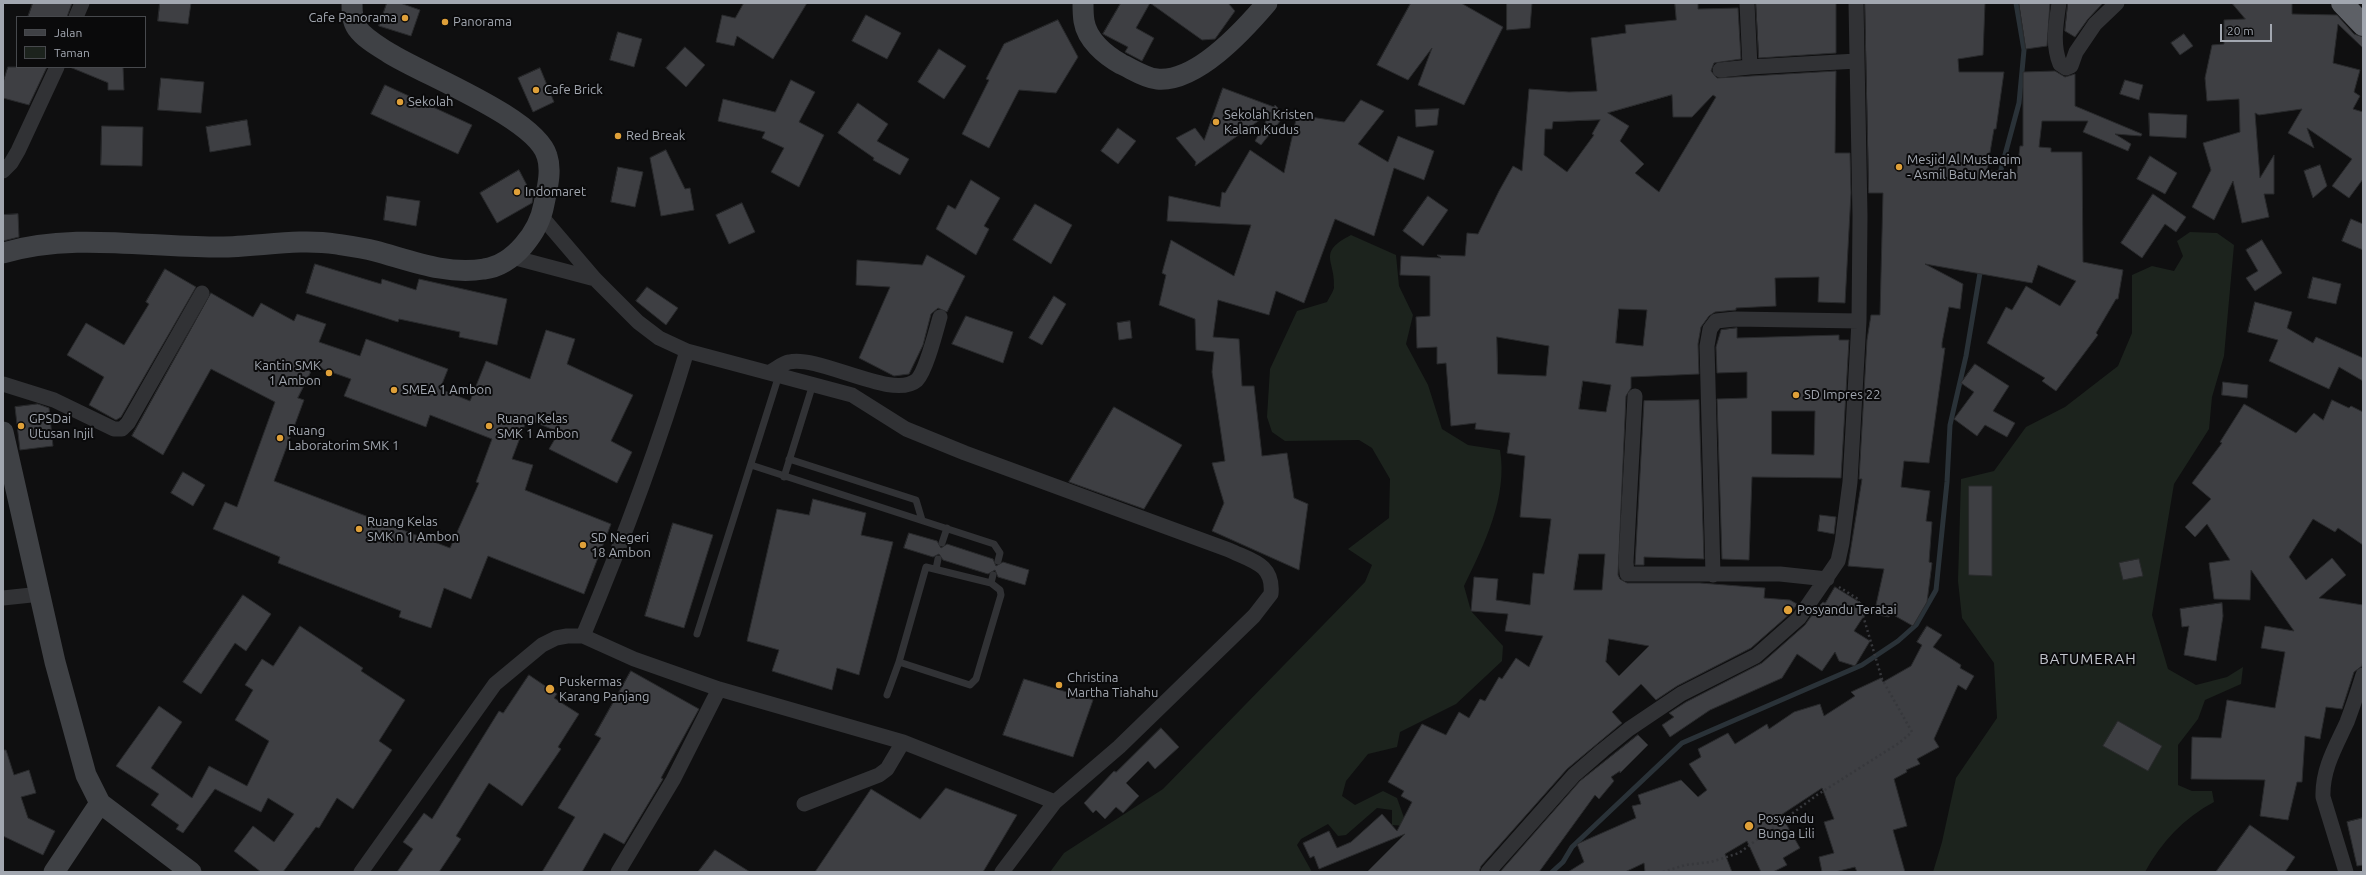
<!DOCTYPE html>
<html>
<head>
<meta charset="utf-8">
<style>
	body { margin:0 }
	#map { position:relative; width:2366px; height:875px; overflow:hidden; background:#0f0f10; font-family:Ubuntu,sans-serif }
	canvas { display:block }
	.frame { position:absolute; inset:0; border:4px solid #a2a7b0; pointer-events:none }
	.legend { position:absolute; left:16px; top:16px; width:130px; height:52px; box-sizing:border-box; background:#0a0a0b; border:1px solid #47494d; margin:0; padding:5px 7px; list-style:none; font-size:12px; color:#a2a7b0 }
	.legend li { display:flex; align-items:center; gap:8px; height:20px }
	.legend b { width:20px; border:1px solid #47494d }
	.scale { position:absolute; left:2220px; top:24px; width:52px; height:18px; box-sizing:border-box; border:2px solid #a2a7b0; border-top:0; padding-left:5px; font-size:12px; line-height:14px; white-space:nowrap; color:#a2a7b0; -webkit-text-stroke:3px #0a0a0b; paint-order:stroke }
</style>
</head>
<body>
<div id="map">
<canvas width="2366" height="875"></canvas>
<div class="frame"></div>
<ul class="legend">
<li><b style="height:5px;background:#3f4145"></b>Jalan</li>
<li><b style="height:11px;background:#1c231d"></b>Taman</li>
</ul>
<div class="scale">20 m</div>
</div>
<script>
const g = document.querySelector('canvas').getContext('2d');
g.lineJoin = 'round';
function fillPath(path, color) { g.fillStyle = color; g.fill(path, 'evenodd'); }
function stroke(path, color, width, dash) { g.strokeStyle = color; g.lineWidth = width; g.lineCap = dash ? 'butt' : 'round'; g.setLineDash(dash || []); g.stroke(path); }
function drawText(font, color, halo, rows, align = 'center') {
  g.font = font + ' Ubuntu,sans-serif'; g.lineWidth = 4; g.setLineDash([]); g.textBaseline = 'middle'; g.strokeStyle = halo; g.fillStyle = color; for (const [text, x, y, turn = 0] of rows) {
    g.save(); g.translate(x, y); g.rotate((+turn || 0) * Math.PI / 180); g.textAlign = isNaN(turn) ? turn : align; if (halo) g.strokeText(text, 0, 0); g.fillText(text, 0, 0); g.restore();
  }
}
const green = new Path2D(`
	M2190,232l27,1 17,12 -10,111 -12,41 -3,32 -35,55 -22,131 16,54 28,16 31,-8 16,-10 -2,17 -36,16 -7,19 -20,26v40l14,6h20l2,11c-30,16 -53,40 -69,70h-212l9,-30 14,-64 41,-60 -3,-55 -32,-45 -4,-37 3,-102 33,-8 32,-44 39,-20 53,-41 14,-33v-58l20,-9 22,5 9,-15 -6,-15z
	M1351,235l45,20 3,31 14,29 -7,29 22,41 14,44 26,16 32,5c8,47 -16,95 -36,136l7,25 32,35 -1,15 -46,43 -56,28 -3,15 -29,7 -22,27 -4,15 13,9 28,-14 14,7 10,28 -15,-1v-15l-15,-2 -31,27 -8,1 -10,-12 -27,15 -4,6 15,27h-262l14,-19 99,-64 202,-207 7,-17 -24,-16 41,-31 1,-39 -18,-31 -13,-8 -74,1 -13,-9 -5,-15 3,-48 27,-58 30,-9c2,-4 6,-10 7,-14 2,-28 -18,-35 17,-53z`);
const stream = new Path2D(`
	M1999,177l20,-74 5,-53 -8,-47
	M1552,872l11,-10 9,-15 110,-104 180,-78 36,-24 18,-16 20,-35 11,-108 3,-57 16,-69 15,-89`);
const building = new Path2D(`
	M33,3h39l-5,14h-39z
	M160,3h31l-3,21 -30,-3z
	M387,3h13l20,7 -9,26 -32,-10z
	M744,3h63l-34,56 -36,-23 -3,10 -18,-4 6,-27 13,3z
	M1121,3h107l7,8 -20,28 -13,1 -52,-37 -14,25 18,10 -12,23 -17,-9 3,-5 -25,-13z
	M1411,3h50l42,24 -39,78 -46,-20 14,-37 -24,32 -31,-15z
	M1507,3h25l-2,25 -23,2z
	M1675,3h23v6l40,-1 3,51 -27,4 -3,8 6,7 119,-7 -1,82h15l1,40 -6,110 -27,-1 1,-25 -44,1 1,28 -40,2v2l-21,2 -6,4 -8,11 -3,17 1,30 -68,3v11l-5,8 -8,179 2,4 7,4h73l65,5 -1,10 26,2 7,4 -5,8 -41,36 -74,38 -21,14 -15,-16 -29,28 10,11 -55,46 -86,97 -2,6h-112l38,-38 -86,35 -5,-13 -4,2 -7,-15 26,-12 8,17 14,-6 31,-28 15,17 15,-29 -11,-6 3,-5 -16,-9 34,-58 24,11 13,-23 10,6 11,-19 5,2 14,-24 3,2 14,-21 13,9 14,-31 -38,-5 3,-17 -37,-3 3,-34 24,2 -2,21 34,5 3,-32 11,1 7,-55 -31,-2 5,-61 -18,-3 3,-20 -35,-4 1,-6 -25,3 -5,-63 -9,1v-17l-20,1 -1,-31 14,-1v-40l-30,-1 1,-19 40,2 -4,-3 28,1 2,-23 11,1 21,-43 14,-25 9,5 7,-82 40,3 28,-1 -6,-53 35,-5 -1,-8 51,-5zM1672,95l1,22h19l21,-22 3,2 -57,95 -24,-19 9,-9 -24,-23 9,-15 -21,-13zM1600,120l-8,14 2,1 -27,37 -23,-17 1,-26h7l1,-7zM1619,309l28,1 -4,36 -27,-3zM1497,337l52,9 -3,30 -48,-2zM1583,381l28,4 -5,27 -27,-3zM1579,554h26l-3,36h-28zM1609,639l40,7 -30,30 -13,-14z
	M1756,3h80v50l-77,5z
	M1865,3h120l-2,52 -25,4 1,13h45l-8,57h-2l-7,41 30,2 3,-26h3v-74l32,-1 10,6 10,-3v32l67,28 -1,2 -26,-2 16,10 -3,7 -45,-19 5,-11h-46l-3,26 12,1v4h31l1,110 40,8 -5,29h-2l-20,34 2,2 -42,56 -14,-10 3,-3 -58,-35 19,-36 6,3 14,-24 34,20 16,-25 -38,-16 -6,18 -107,-19 38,20 -3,25 -11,-2 -7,36v5h3l-16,115 -25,-2 -3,26 29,4 -4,30 6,1 -3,40 3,1 -5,39 -14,24 -23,-13 -1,4 -15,-3 10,-45 -36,-3 14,-87h-3l8,-139 4,-25h9l3,-122h-14z
	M2019,3h31l-3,43 -21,3z
	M2068,3h35l-15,16 -13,18 -10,-6z
	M2232,3h60v11l45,1 17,19 9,3v11l-25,-24 -5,39 27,7 -6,22 6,4 -7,13 10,3v67l-14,19 -17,-12 20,-27 -45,-31 7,20 -26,-15 14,-24 -43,6 -4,-2 5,65 14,-23v39h-10l5,23 -27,6 -9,-42 -19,39 -22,-13 19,-37 -8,-27 37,-11 -1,-33 -32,2 -2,-23 7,-33 12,-1v-24l21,-1z
	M866,15l35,18 -14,26 -35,-18z
	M1058,20l20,37 -22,36 -37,-3 -30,58 -27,-14 27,-54 -3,-1 18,-35z
	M618,32l24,7 -8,28 -24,-7z
	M2184,34l9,12 -13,9 -9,-12z
	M685,47l20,18 -19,22 -20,-19z
	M939,49l27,17 -22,33 -26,-17z
	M8,67h39l-18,38 -26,-7v-15z
	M70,67h53l1,23h-16v-7z
	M540,68l14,34 -21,10 -15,-34z
	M161,78l43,4 -3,31 -43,-3z
	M791,80l24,12 -16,30 25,13 -25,52 -28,-15 13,-24 -22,-10 3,-6 -47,-11 5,-22 52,13z
	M2125,80l18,5 -4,15 -19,-6z
	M385,85l87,40 -14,29 -87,-40z
	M1223,88l51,19 1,-2 10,10 -24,30 -6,-4 16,-29 -76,54 1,-4 -20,-24 19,-10 9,12z
	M1361,100l23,11 -26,33 30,18 10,-26 36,15 -10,29 -30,-12 -20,68 -39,-17 -31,84 -28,-12 -7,24 -51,-15 -5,37 26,2 3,47h12l8,70 25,-3 7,45 14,6 -9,66 -87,-39 12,-28 -12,-40 13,-2 -13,-89 2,-20 -18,-2 -1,-31 -36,-14 7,-30 -4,-2 9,-33 63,36 17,-51 -84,-4 2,-25 51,11 2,-15 3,1 25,-43 34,23 13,-58 47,7z
	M858,103l30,21 -11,17 32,18 -9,16 -27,-15 1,-2 -36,-25z
	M1439,109l-2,16 -21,2 -1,-17z
	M2149,113l38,2 -1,23 -36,-2z
	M247,120l4,25 -41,7 -4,-25z
	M102,126l41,1 -1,39 -41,-1z
	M1118,128l18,13 -18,23 -17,-13z
	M666,150l19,39 5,-1 4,22 -33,6 -11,-58z
	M2150,156l27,17 -12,21 -28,-15z
	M2320,165l7,21 -14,12 -9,-27z
	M618,167l25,5 -8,35 -24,-5z
	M519,170l14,27 -1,6 -35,20 -17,-30z
	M971,180l29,18 -16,28 5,3 -13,26 -40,-26 12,-24 7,4z
	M2153,194l33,23 -10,15 -11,-8 -23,34 -21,-15z
	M387,196l33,5 -4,25 -32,-6z
	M1428,196l20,14 -25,36 -20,-15z
	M742,203l13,29 -26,12 -13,-29z
	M1035,204l37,21 -21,39 -38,-24z
	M18,214l1,23 -16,4v-26z
	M2351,219l12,5v26l-21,-9z
	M2262,240l20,33 -27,18 -9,-13 12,-7 -12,-21z
	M927,255l38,21 -18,36 -9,-4 -7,6 -8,31 -14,29 -15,2 -35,-18 31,-71 -34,-2 1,-25 65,5z
	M315,264l66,20 1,-5 34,11 3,-11 88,20 -10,46 -38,-8 1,-5 -61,-13 -1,3 -92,-29z
	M165,269l31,18 -75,130 -5,3 -27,-15 15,-28 -37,-22 19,-32 38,22 25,-41 -3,-2z
	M2313,277l28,7 -5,20 -28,-6z
	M647,287l31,21 -12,17 -30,-24z
	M211,293l42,24 8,-14 33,18 3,-7 29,10 -7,18 41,14 6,-17 82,30 -8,20 30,12 16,-40 44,18 16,-49 29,9 -8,25 66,31 -22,46 21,11 -15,31 -68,-34 10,-17 -32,-13 -15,40 21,6 -8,25 86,34 -27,70 -96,-38 -17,43 -27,-11 -13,40 -32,-11 2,-6 -123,-48 2,-6 -67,-28 12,-27 12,5 38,-105 -64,-33 -48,86 -31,-19zM314,366l37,13 -7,17 82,31 4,-12 62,24 -16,43 3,1 -29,65 -176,-67 30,-81 -6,-2z
	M1054,296l12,8 -24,41 -13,-7z
	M2255,302l37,10 -5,16 26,15 3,-6 47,21v23l-24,-14 -10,22 -60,-28 9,-21 -30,-8z
	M966,316l47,16 -10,31 -51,-19z
	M1130,321l2,17 -13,2 -2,-17z
	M1737,328v10l102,-3v5h10l-8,138 -89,-1 -3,83 -27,-1 -5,-160 30,-1v-26l-30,1 -1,-26 5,-17zM1772,411h43l-1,44 -42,-1z
	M1975,364l34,22 -16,25 22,12 -8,14 -22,-12 -8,11 -23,-17 20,-27 -13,-9z
	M2223,382l25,3 -1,13 -25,-3z
	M1699,400l5,159 -60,-2v8h-9l9,-164z
	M2332,400l17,8 2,-2 12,6v133l-25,-17 -3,4 -22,-13 -24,38 17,23 26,-22 14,17 -27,23 44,7v54l-1,7 -8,6 -12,37 -16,-2 -6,32 -15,-3 -3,46h-5l-9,38 -28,-4 5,-36 -74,-1 1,-42 29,1 6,-38 48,8 10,-56 -24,-4 4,-22 29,5 -43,-61 -1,30 -36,-1 -5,-36 21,-3 -23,-36 -12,13 -10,-10 26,-28 -19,-16 30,-40 -2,-1 24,-38 52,29 18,-20 9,7z
	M38,404l11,4 4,38 -33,4 -5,-43z
	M1114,407l68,38 -38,64 -75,-27z
	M183,472l22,13 -12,21 -22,-13z
	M1969,486h23v90l-23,-1z
	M813,499l53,14 -5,22 32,7 -34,133 -22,-7 -5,22 -60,-19 7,-21 -32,-9 30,-132 32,6z
	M1820,515l16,2 -2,17 -16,-3z
	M673,523l40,12 -29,93 -39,-12z
	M909,533l28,8 4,7 6,-4 46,15 3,7 7,-4 26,8 -4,15 -27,-8 -3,-7 -7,4 -45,-14 -4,-6 -6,3 -29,-9z
	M2139,559l4,17 -20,4 -4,-17z
	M1835,587l34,21 -15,23 16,10 -15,25 -16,-5 -4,-9 -13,19 -25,-17 -15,24 -72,32 -40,27 -8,-12 12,-8 -5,-4 17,-11 76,-39 43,-38 12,-17 6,-6 2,1z
	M243,595l28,19 -25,37 -11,-8 -34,51 -18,-12z
	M2222,603l1,13 -7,45 -32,-6 5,-29 -7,1 -2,-18z
	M300,626l63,42 -2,3 44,29 -26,41 13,9 -39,59 -16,-11 -18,30 -3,-1 -33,45h-22l-27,-21 19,-25 21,16 20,-28 -26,-16 -7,14 -46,-23 -32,44 -7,-4 3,-4 -28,-20 8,-11 -43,-28 43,-60 23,16 -31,46 41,30 17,-32 38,20 22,-45 -34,-21 18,-30 -8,-5 17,-26 11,7z
	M1927,626l15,9 -9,12 28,18 -1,3 14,8 -8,14 -8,-5 -24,54 5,8 -22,12 3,5 -14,6 1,2 -13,7 13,47 -14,4 12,42h-48l-2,-5 -20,5h-13l-3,-15 15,-4 -10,-31 10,-3 -12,-31 -41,27 19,33 -17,10 4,7 -14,7h-12l-14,-31 -22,13 7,18h-87l-1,-9 -19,9h-57l16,-10 -7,-18 59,-26 -4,-12 9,-2 -3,-9 43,-15 17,17 9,-7 -18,-26 12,-7 -3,-8 30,-16 7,11 32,-20 2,5 25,-17 26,-8 4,12 31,-20 -4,-4 30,-14 2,4 28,-16 11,-21 -5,-3z
	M631,671l68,38 -38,69 2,1 -39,65 -20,-11 -22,39h-40l33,-55 -17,-9 43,-70 -6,-3z
	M529,675l28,19 -3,4 25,16 -21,33 3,2 -39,57 -33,-23 -33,53 5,3 -22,33h-42l16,-23 -10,-7 21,-29 8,6 67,-108 4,2z
	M1024,679l69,21 -20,57 -70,-22z
	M2118,721l44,25 -14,25 -45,-25z
	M1161,728l18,19 -24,22 -7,-8 -22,22 13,13 -16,17 -7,-6 -11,12 -9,-9 -3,3 -9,-10 30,-32 2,1z
	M1638,735l10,10 -28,28v-2l-9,6 3,4 -15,18 -4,-4 -56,77h-39l80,-91z
	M3,750h3l8,25 15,-5 7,23 -15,4 7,21 27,13 -12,24 -40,-19z
	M946,788l71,27 -34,57h-168l56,-83 49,30z
	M2363,818v47l-6,1 -10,-44z
	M2250,825l45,32 -10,15h-69z
	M715,850l35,22h-52z`);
const path = new Path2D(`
	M1663,872l22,-7 26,-3 28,-9 78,-58 82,-52 13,-11 -30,-53 -24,-80 -19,-12`);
const lane = new Path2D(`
	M789,459l127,41 6,20
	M751,465l243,79 6,9 -2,8
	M784,477l29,-93
	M942,543l5,-15
	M926,567l65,16 9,7 1,5 -25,84 -6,6 -71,-23z
	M936,569l2,-10
	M991,583l2,-8
	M697,634l82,-259
	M887,695l12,-33`);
const street = new Path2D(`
	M2059,3c-3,21 -7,41 1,61l6,4 5,-2 5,-14 19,-28 22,-21
	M76,17l6,-14
	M1750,67l107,-6
	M1720,70l30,-3 -3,-64
	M3,171l8,-8 7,-12 39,-84
	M512,257l83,22
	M770,372c6,-3 13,-9 19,-10 32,-7 104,39 128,18 9,-9 19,-49 23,-63
	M3,384l51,16 60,29h8l6,-6 74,-130
	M1635,396l-9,166 1,12h153l47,5
	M1713,575l-6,-229 3,-17 6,-8 19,-2 124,2
	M3,598l38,-4
	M583,636c39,-93 75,-188 104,-285
	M804,804l75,-29 8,-6 16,-27
	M361,872l134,-188 47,-39 14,-7 11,-2h16l51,23 85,30 184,53 152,60 64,-55 135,-131 17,-22c3,-30 -19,-33 -42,-44l-264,-97 -59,-24 -54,-34 -165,-44 -28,-13 -21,-16 -43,-43 -53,-62
	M618,872l55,-92 46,-91
	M1002,872l53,-70
	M1488,872l86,-97 29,-25 26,-21 52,-35 75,-38 43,-38 39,-57 4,-18 8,-61 9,-161 1,-105 -4,-213
	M2346,872l-23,-75c-1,-28 13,-51 24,-75 6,-16 11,-31 16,-47`);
const secondary = new Path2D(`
	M1083,3c0,6 0,12 1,18 3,19 21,34 37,43 11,5 24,14 36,15 39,4 87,-49 110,-76
	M3,253c71,-21 145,-5 217,-6 38,0 78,-9 116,-3 13,2 27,4 39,7 37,10 71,24 109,18 30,-4 55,-37 60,-65 3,-15 8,-33 3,-48 -11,-38 -123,-81 -158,-103 -11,-7 -24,-14 -32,-25 -5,-7 -5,-16 -5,-25
	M3,432l52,230 31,113 14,28 91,69
	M54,872l46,-69`);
const highway = new Path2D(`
	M2342,3l21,22`);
const markers = [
	[405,18,4,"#dfa039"],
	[445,22,4,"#dfa039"],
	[536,90,4,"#dfa039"],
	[400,102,4,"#dfa039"],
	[1216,122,4,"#dfa039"],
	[618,136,4,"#dfa039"],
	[1899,167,4,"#dfa039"],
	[517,192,4,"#dfa039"],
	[329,373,4,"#dfa039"],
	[394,390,4,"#dfa039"],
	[1796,395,4,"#dfa039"],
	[21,426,4,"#dfa039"],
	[489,426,4,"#dfa039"],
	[280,438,4,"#dfa039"],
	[359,529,4,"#dfa039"],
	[583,545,4,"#dfa039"],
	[1788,610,5,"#dfa039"],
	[1059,685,4,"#dfa039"],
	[550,689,5,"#dfa039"],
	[1749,826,5,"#dfa039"]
];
const poiNames = [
	["Cafe Panorama",397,18,"right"],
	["Panorama",453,22],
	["Cafe Brick",544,90],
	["Sekolah",408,102],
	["Sekolah Kristen",1224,115],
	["Kalam Kudus",1224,130],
	["Red Break",626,136],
	["Mesjid Al Mustaqim",1907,160],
	["- Asmil Batu Merah",1907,175],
	["Indomaret",525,192],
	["Kantin SMK",321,366,"right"],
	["1 Ambon",321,381,"right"],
	["SMEA 1 Ambon",402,390],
	["SD Impres 22",1804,395],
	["GPSDai",29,419],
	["Utusan Injil",29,434],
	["Ruang Kelas",497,419],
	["SMK 1 Ambon",497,434],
	["Ruang",288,431],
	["Laboratorim SMK 1",288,446],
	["Ruang Kelas",367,522],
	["SMK n 1 Ambon",367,537],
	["SD Negeri",591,538],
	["18 Ambon",591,553],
	["Posyandu Teratai",1797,610],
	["Christina",1067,678],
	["Martha Tiahahu",1067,693],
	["Puskermas",559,682],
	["Karang Panjang",559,697],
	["Posyandu",1758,819],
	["Bunga Lili",1758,834]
];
const quarterNames = [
	["BATUMERAH",2088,659]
];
fillPath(green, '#1c231d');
stroke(stream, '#2a3238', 5);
fillPath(building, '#3e3f43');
stroke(building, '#292a2c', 1);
stroke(path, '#37383c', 2.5, [2, 3]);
stroke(lane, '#313235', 7);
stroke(street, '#313235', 15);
stroke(secondary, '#3f4145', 21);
stroke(highway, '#5d6066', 22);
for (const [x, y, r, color] of markers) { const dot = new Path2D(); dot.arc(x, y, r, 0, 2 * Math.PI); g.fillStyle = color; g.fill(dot); stroke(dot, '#0a0a0b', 1.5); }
drawText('13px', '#a2a7b0', '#0a0a0b', poiNames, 'left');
g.letterSpacing = '1px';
drawText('15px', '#c2c5cd', '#0a0a0b', quarterNames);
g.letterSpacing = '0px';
</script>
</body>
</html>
